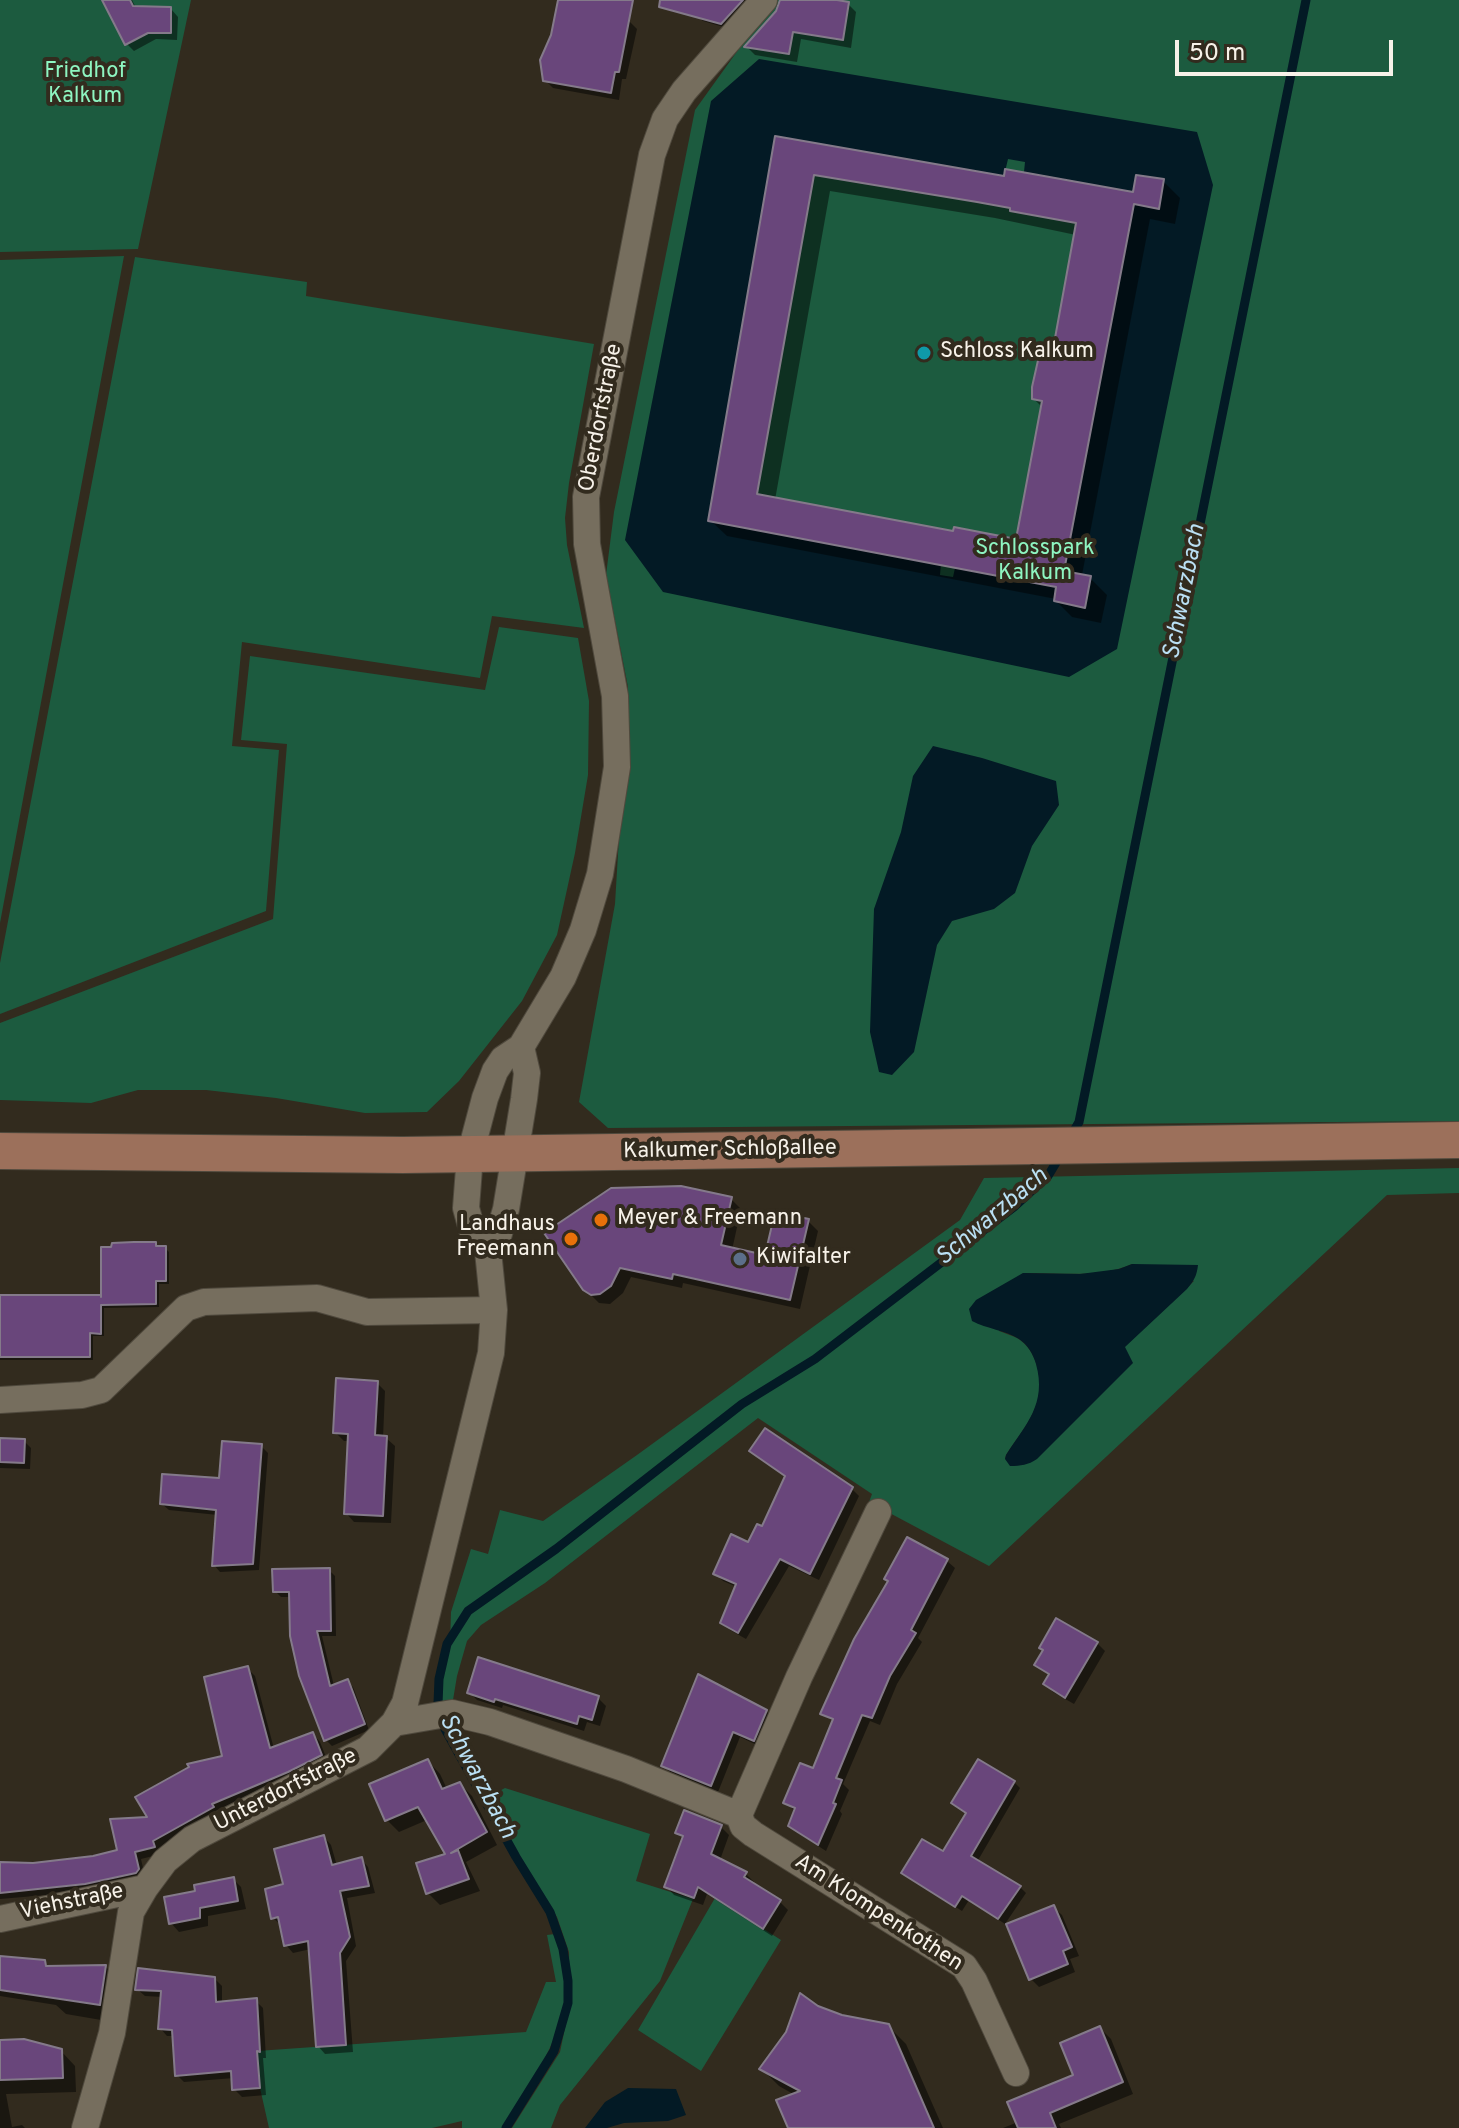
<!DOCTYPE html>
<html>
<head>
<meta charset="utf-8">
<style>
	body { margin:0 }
	#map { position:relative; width:1459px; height:2128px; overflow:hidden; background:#322b1e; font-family:Overpass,sans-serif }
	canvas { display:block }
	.scale { position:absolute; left:1175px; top:40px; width:218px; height:36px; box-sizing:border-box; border:4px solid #f7f2e9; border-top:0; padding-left:10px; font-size:24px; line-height:28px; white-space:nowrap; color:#f7f2e9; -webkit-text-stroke:6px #322b1e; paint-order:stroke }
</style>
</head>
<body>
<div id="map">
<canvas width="1459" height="2128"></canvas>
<div class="scale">50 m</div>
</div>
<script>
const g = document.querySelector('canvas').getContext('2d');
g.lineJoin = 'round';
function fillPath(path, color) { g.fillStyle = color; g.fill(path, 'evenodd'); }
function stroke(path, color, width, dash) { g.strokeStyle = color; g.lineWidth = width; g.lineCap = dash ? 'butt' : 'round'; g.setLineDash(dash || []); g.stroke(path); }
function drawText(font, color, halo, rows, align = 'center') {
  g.font = font + ' Overpass,sans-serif'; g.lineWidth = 8; g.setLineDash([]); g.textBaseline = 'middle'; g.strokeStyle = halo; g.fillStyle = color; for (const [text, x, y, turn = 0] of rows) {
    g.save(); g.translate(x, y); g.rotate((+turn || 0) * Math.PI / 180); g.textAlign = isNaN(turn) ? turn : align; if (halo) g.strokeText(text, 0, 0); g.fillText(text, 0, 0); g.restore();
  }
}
const green = new Path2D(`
	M0,0h191l-53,249 -138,3z
	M777,0h682v1121l-851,7 -29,-26 36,-198 13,-217 -22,-112 8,-63 81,-402 51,-71z
	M124,256l-124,667v-663z
	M135,257l172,25 -1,14 288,48 -25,139 -4,35 2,27 17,83 -92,-12 -12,62 -238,-36 -10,104 47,4 -13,161 -266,103v-51z
	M499,627l79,11 11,63 -1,74 -13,78 -18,82 -35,66 -63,80 -32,31 -62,1 -89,-15 -70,-8h-68l-47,13 -91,-3v-77l273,-104 14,-175 -46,-4 9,-84 235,34z
	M1459,1168v25l-72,2 -398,371 -120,-64 3,-8 -114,-76 -213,165 -64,42 -14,16 -10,35 -5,30 -11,-1v-25l9,-34 1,-34 20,-63 17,5 12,-44 43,11 94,-66 323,-235 24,-42zM1132,1264l62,17 -189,178 1,-4c10,-16 24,-32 30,-49 9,-22 2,-56 -19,-68 -6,-3 -13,-5 -18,-7l24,-58c36,-1 75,6 109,-9z
	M505,1788l145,46 -14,47 57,18 -33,82 -100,124 -9,23h-39l48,-76 10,-48 -1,-52 -12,-35 -38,-60 -29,-61z
	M715,1898l66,42 -80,131 -63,-41z
	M555,1934c4,15 11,33 12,48 1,48 -39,108 -65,146h-40v-7l-30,7h-163l-9,-40 -3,-37 269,-19 20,-50h10l-9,-47z`);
const water = new Path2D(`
	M759,59l438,73 16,53 -96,464 -48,28 -406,-85 -38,-52 86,-439zM775,137l229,39 4,-17 17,3 -1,10 109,20 4,-17 27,5 -5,28 -25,-4 -70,367 27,6 -6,31 -31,-7 2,-14 -101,-19 -2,9 -13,-2 1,-11 -233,-44z
	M933,746l49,12 74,23 3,24 -27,41 -17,47 -21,16 -42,12 -15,24 -23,107 -22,23 -13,-3 -9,-40 4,-123 27,-77 12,-56z
	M1132,1264l66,1c-1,10 -4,16 -11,24l-62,58 8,16 -96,96c-9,6 -16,7 -27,7l-5,-7 1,-4c20,-31 41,-51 30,-91 -3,-10 -8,-19 -17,-25 -14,-9 -32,-10 -47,-18l-3,-12 7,-9 47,-27 57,1 39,-5z
	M628,2088l48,1 10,26 -18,6 -44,2 -17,5h-22l20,-26z`);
const shadow = new Path2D(`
	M109,0h23l4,8 35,1 7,8 -1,23 -21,-1 -22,12 -7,-7z
	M556,0h42l31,21 8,8 -11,50h-4l-3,21 -66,-12 -8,-8 14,-79z
	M673,0h79l-25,28 -24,-7z
	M781,0h43l24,4 8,8 -5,36 -50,-9 -4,23 -42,-7 -8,-8 31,-36z
	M776,138l230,41 129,15 28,-13 17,17 -5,26 -25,-5 -68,356 8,3 17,17 -6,28 -29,-6 -16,-16v-2l-329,-63 -17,-16zM830,191l165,27 81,17 -22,117 -20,47 9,9 -25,133 -64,-7 -179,-34z
	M731,1199l10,10 -9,41 34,7 42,-36 10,10 -18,78 -117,-26 -1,5 -51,-11 -8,16 -13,11 -11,-1 -11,-11 -42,-58z
	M155,1244l4,4h6l4,4v32h-10v23l-55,1v28h-11v24h-93v-63h100z
	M377,1383l8,8 -2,47h3l9,8 -4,77 -37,-1 -8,-9 4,-72h-6l-9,-9z
	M0,1440l24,1 7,7 -1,21 -30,-1z
	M261,1446l7,7 -9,117 -39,2 -6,-7 4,-50 -49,-5 -7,-6 59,-24z
	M751,1451l100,37 8,8 -40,84 -30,-14 -43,73 -16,-9 -8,-8 15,-35 -14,-6 -8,-8 34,-28 13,-16 25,-52 -28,-18z
	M908,1539l39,22 8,7 -37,70 4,4 -25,42 -17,41 -10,-4 -27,63 6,6 -9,21 2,3 -16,37 -28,-18 -8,-8 6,-13 -10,-9 28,-32 20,-49 -12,-9 68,-132z
	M329,1570l6,6 1,60h-14l12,50 13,-4 6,5 16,43 -37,16 -6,-6 -35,-143h-10l-6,-6z
	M1097,1643l8,8 -31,53 -21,-12 -8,-8 5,-8 -13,-11z
	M247,1668l8,8 19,73 39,-15 7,8 8,20 -167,92 -20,5 4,18 -52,14 -93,8v-34h33l60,-7 26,-7 31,-32 74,-61z
	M469,1692l129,6 8,8 -6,20 -13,-4 -3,9 -81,-26 -1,3 -25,-8z
	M766,1711l7,7 -12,29 -21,-10 -22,55 -48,-20 -7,-7z
	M428,1761l12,13 7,15 13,-5 12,12 25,49 -31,17 14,29 -40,14 -12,-12 20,-38 -21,-35 -28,12 -12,-12z
	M1014,1782l6,6 -43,74 43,25 6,6 -21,31 -36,-24 -7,11 -52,-33 33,-24 25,-40 -14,-11z
	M721,1827l8,8 -9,25 26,14 8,8 -2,3 28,17 8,8 -16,26 -65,-42 -4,11 -29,-10 -8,-9 18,-47 -7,-7z
	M324,1837l7,8 6,21 24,-7 7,8 7,26 -28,5 9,48 -10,15 7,91 -28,2 -7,-8 -7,-97 -18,4 -7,-8 -5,-20 -8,-7 12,-32z
	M233,1879l8,8 5,22 -38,7v10l-29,6 -8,-9 26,-30z
	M1053,1907l9,8 17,41 -9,3 5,13 -36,15 -8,-8z
	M0,1958l44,4 6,6 56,-1 8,9 -7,45 -41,-7 -10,-9 -56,-9z
	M215,1979l7,7v17l34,-2 7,7 3,50h-3l3,37 -24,2 -8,-8v-11l-50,4 -7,-7 -2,-39h-8l-7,-8 3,-31 -18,-1 -8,-7z
	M817,2008l25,9 46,9 18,18 37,84h-153l5,-33 -16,-9 -17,-17z
	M1100,2028l11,11 22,55 -74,30 2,4h-58l15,-6 58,-46z
	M61,2051l14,15 1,26 -70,2 6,33 10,-2 3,3h-25v-74z`);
const stream = new Path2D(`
	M1071,1136l8,-14 227,-1122
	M506,2128l48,-77 14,-48v-22l-5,-32 -13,-37 -34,-55 -71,-128 -7,-25 1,-25 8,-35 21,-33 88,-62 186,-145 73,-45 199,-152 34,-31 12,-20`);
const building = new Path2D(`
	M102,0h28l3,6 38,1v26h-23l-23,12z
	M558,0h75l-14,72h-4l-4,21 -68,-12 -3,-21 11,-25z
	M660,0h83l-22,24 -62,-17z
	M780,0h57l12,2 -6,38 -50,-8 -4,22 -45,-7 32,-36z
	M775,136l229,40 1,-7 128,23 3,-17 28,4 -5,30 -25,-5 -70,367 27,5 -6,32 -31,-7 2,-14 -348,-66zM814,175l163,27 33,6v3l66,12 -23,126 -12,-2 -9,40v12l10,2 -26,138 -62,-12 -1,4 -196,-37z
	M681,1186l51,11 -11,48 44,10 10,-43 34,7 -19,81 -117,-26 -1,5 -52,-11 -9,18 -11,8 -9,1 -8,-5 -39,-57 67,-45z
	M134,1242h22v4h10v35h-10v23l-55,1v29l-11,-1v24h-90v-62h101v2v-50h10l1,-4z
	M336,1378l42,3 -3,54 12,1 -4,80 -39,-2 4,-80 -15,-1z
	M765,1428l88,59 -43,87 -30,-15 -42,74 -18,-10 16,-39 -23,-10 18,-40 17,8 9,-18 5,2 23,-50 -36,-25z
	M0,1438l25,1 -1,24 -24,-1z
	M222,1441l40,3 -9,120 -41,2 4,-56 -56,-6 2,-30 57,4z
	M907,1537l41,22 -37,71 5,3 -26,43 -18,42 -10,-3 -26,63 6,2 -9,23 3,1 -18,41 -30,-19 7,-18 -12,-5 17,-40 13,5 20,-49 -13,-5 34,-75 34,-58 -4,-2z
	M330,1568l1,63h-14l13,55 18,-7 17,45 -41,17 -25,-65 -9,-40 -1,-44h-16l-1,-23z
	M1056,1618l42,24 -33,56 -22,-14 6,-10 -15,-9 9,-15 -4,-2z
	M478,1657l121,39 -7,24 -13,-4 -2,8 -82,-25 -1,3 -27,-9z
	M248,1666l22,82 43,-16 9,23 -34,17 -76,32 2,3 -61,34 2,6 -20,5 4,17 -3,4 -51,11 -85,9v-31l33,1 60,-7 24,-6 -7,-31 37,-2 -12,-20 54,-30 -2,-3 35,-8 -18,-79z
	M698,1674l69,36 -13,31 -21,-9 -22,54 -50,-20z
	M428,1759l14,30 18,-7 27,50 -36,21 7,-3 11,29 -43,15 -10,-31 29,-9 -27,-47 -33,14 -16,-37z
	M978,1759l37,22 -44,75 50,30 -23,33 -36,-23 -7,11 -54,-34 21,-34 21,12 23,-38 -15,-10z
	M684,1810l38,15 -11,29 36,18 -3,5 37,23 -18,29 -65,-42 -4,11 -30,-11 19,-51 -8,-3z
	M324,1835l8,30 30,-8 7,29 -29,5 10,46 -10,16 6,92 -30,2 -8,-106 -24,5 -6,-29 -7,2 -6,-30 18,-5 -9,-35z
	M234,1877l4,24 -38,7v10l-31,6 -5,-27 31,-6 -1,-6z
	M1054,1905l18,42 -9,4 5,13 -39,16 -23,-56z
	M0,1956l45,4 1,6 60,-1 -6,40 -100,-15z
	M138,1968l77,9 1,25 41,-4 3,54 -3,-1 3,37 -28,2 -1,-19 -56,5 -3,-46 -14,-1 3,-38 -26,-1z
	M800,1993l18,13 24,9 47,9 45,104h-146l-12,-28 24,-9 -41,-22 27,-37z
	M1100,2026l23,56 -73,31 6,15h-38l-11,-26 66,-27 -13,-32z
	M24,2039l38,10 1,29 -63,2v-40z`);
const minor = new Path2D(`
	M488,1251l10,-14 8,-28 18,-110 3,-26 -6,-26
	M0,1400l82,-5 19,-5 85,-82 18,-6 113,-4 50,14 127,-2
	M394,1723l58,-10 38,9 136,47 113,46 4,11 10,8 211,132 10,15 42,92
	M739,1815l60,-138 79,-165
	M0,1919l145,-31
	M85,2128l27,-95 19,-121 14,-24 20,-27 27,-22 176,-90 26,-26 11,-20 86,-350 3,-43 -6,-59 -15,-18 -7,-25 4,-53 15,-57 10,-27 8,-12 18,-12 42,-70 20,-47 17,-56 17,-107 -2,-71 -28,-152 -1,-47 66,-342 13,-36 19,-28 80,-91`);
const secondary = new Path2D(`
	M0,1151l403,4 1056,-15`);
const markers = [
	[924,353,8,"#0f9aa8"],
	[601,1220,8,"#e8710a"],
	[571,1239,8,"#e8710a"],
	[740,1259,8,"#5c6f8a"]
];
const parkNames = [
	["Friedhof",85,73],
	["Kalkum",85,98],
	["Schlosspark",1035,550],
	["Kalkum",1035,575]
];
const poiNames = [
	["Schloss Kalkum",940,353],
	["Meyer & Freemann",617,1220],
	["Landhaus",555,1226,"right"],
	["Freemann",555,1251,"right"],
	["Kiwifalter",756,1259]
];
const streetNames = [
	["Oberdorfstraße",602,418,-79],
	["Kalkumer Schloßallee",730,1151,-1],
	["Unterdorfstraße",286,1791,-27],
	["Viehstraße",72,1903,-12],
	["Am Klompenkothen",878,1914,33]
];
const waterNames = [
	["Schwarzbach",1186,592,-79],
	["Schwarzbach",993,1218,-40],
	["Schwarzbach",476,1777,62]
];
fillPath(green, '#1c5b3f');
fillPath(water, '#031a25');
fillPath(shadow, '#0007');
stroke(stream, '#031a25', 9);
fillPath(building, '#69467b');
stroke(building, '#847a8a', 2);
stroke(minor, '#4f493d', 28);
stroke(secondary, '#4f493d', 38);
stroke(minor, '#766e5e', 26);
stroke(secondary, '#9c705b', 36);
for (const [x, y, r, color] of markers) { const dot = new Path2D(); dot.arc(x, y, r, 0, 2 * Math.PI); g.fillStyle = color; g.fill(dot); stroke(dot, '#322b1e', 3); }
drawText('22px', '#8ef5c1', '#322b1e', parkNames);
drawText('22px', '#f7f2e9', '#322b1e', poiNames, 'left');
drawText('22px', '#f7f2e9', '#322b1e', streetNames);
drawText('italic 24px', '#bae0f4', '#322b1e', waterNames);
</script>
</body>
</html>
